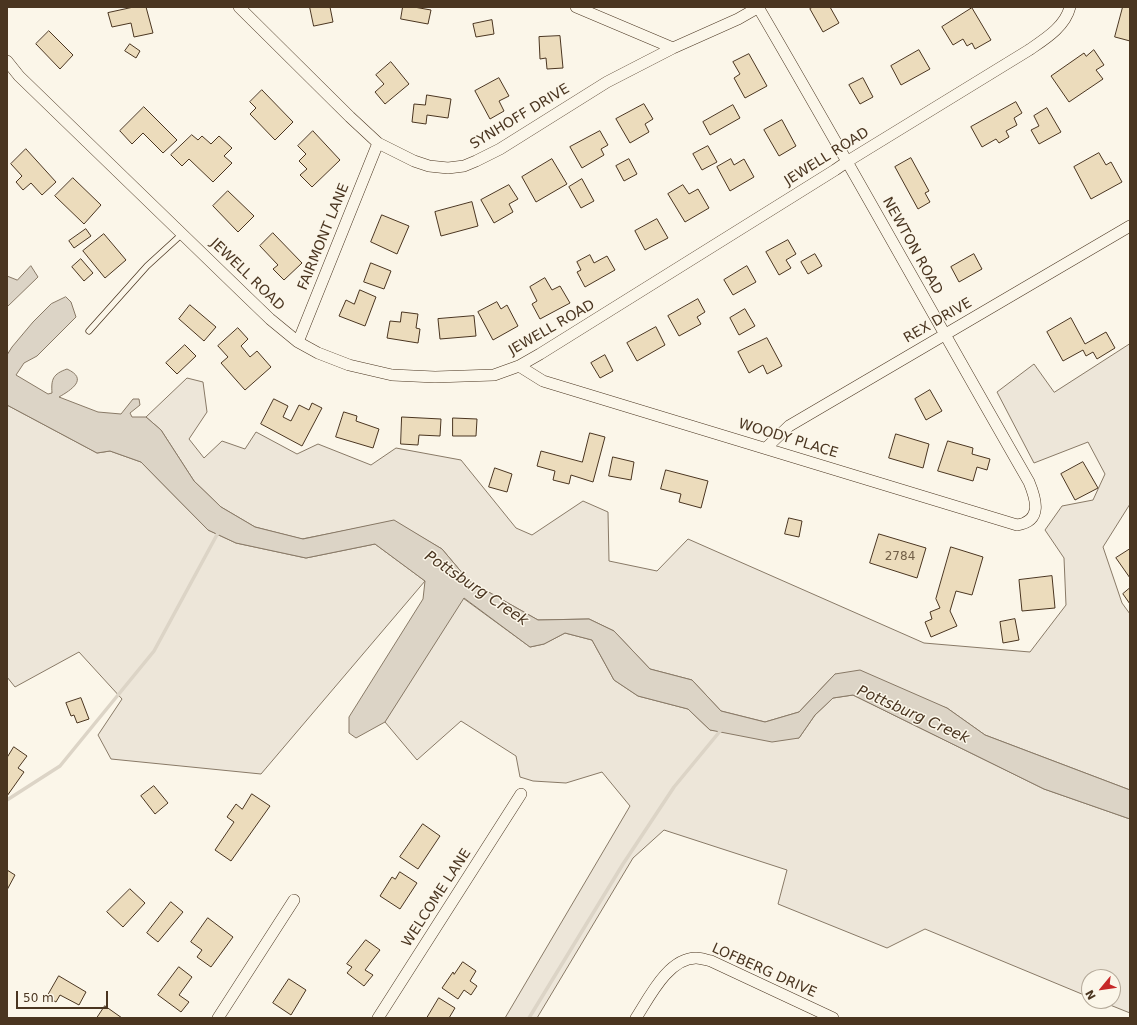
<!DOCTYPE html>
<html>
<head>
<meta charset="utf-8">
<style>
	body { margin:0 }
	#map { position:relative; width:1137px; height:1025px; overflow:hidden; background:#fbf6e9; font-family:"DejaVu Sans",sans-serif }
	canvas { display:block }
	.frame { position:absolute; inset:0; border:8px solid #4a3520; pointer-events:none }
	.north { position:absolute; left:1081px; top:969px; width:40px; height:40px; box-sizing:border-box; background:#fbf6e9; border:1px solid #b4a999; border-radius:50%; rotate:241deg; font-size:11px; font-weight:700; line-height:16px; text-align:center; color:#4a3520 }
	.north::after { content:''; display:block; margin:auto; width:14px; height:18px; background:#c62828; clip-path:polygon(50% 0,100% 100%,50% 72%,0 100%) }
	.scale { position:absolute; left:16px; top:991px; width:92px; height:18px; box-sizing:border-box; border:2px solid #4a3520; border-top:0; padding-left:5px; font-size:12px; line-height:14px; white-space:nowrap; color:#4a3520; -webkit-text-stroke:3px #fbf6e9; paint-order:stroke }
</style>
</head>
<body>
<div id="map">
<canvas width="1137" height="1025"></canvas>
<div class="frame"></div>
<div class="north">N</div>
<div class="scale">50 m</div>
</div>
<script>
const g = document.querySelector('canvas').getContext('2d');
g.lineJoin = 'round';
function fillPath(path, color) { g.fillStyle = color; g.fill(path, 'evenodd'); }
function stroke(path, color, width, dash) { g.strokeStyle = color; g.lineWidth = width; g.lineCap = dash ? 'butt' : 'round'; g.setLineDash(dash || []); g.stroke(path); }
function drawText(font, color, halo, rows, align = 'center') {
  g.font = font + ' "DejaVu Sans",sans-serif'; g.lineWidth = 3; g.setLineDash([]); g.textBaseline = 'middle'; g.strokeStyle = halo; g.fillStyle = color; for (const [text, x, y, turn = 0] of rows) {
    g.save(); g.translate(x, y); g.rotate((+turn || 0) * Math.PI / 180); g.textAlign = isNaN(turn) ? turn : align; if (halo) g.strokeText(text, 0, 0); g.fillText(text, 0, 0); g.restore();
  }
}
const green = new Path2D(`
	M1130,344v160l-27,43 19,56 8,11v176l-145,-55 -38,-27 -112,-34 -36,38 -34,10 -44,-11 -29,-31 -42,-11 -36,-38 -25,-12 -51,1 -69,-39 -27,-32 -48,-28 -92,18 -47,-12 -34,-20 -27,-26 -33,-51 -15,-13 41,-39 16,4 4,30 -18,27 15,19 18,-17 23,8 11,-17 41,22 21,-10 53,21 25,-17 65,12 55,68 16,7 51,-34 25,11 1,49 48,10 31,-32 236,104 106,9 36,-47 -2,-47 -19,-28 17,-24 31,-6 12,-26 -17,-32 -54,21 -37,-71 37,-28 20,28z
	M7,405l90,48 13,-2 31,11 67,68 28,13 70,15 69,-14 50,37 -164,193 -150,-15 -13,-24 24,-36 -43,-47 -64,35 -8,-10z
	M463,598l67,49 14,-3 21,-11 27,7 22,40 24,16 50,13 22,21 89,8 16,-23 18,-17 20,-3 191,94 86,30v194l-30,-12h13v-24h-24v20l-164,-68 -38,19 -109,-44 9,-34 -123,-40 -31,28 -96,160h-32l125,-212 -28,-34 -36,11 -33,-2 -13,-4 -4,-21 -55,-35 -44,39 -32,-38z`);
const water = new Path2D(`
	M31,266l7,11 -31,30v-31l10,4z
	M66,297l5,5 5,15 -39,39 -13,7 -8,12 32,19 4,-1c-1,-14 1,-19 15,-24 22,10 4,21 -8,28l39,15 23,2 12,-15h6l1,6 -10,8 2,4h14l15,13 33,51 27,26 34,20 48,12 91,-19 48,29 27,32 69,39 51,-1 25,12 36,38 42,11 29,31 44,11 34,-10 36,-38 25,-4 87,38 38,27 145,55v29l-86,-30 -191,-94 -20,3 -18,17 -16,23 -27,4 -62,-12 -22,-21 -50,-13 -24,-16 -22,-40 -27,-7 -21,11 -14,3 -66,-49 -79,124 -29,16 -7,-5v-16l74,-118 2,-18 -50,-37 -69,14 -70,-15 -28,-13 -67,-68 -31,-11 -13,2 -90,-48v-50l5,-8 21,-25 18,-18z`);
const stream = new Path2D(`
	M7,800l53,-34 94,-115 65,-120
	M529,1018l94,-154 51,-77 47,-57`);
const building = new Path2D(`
	M134,7h12l7,26 -19,4 -3,-14 -19,4 -4,-14z
	M310,7h20l3,15 -19,4z
	M403,7h11l17,3 -3,14 -27,-5z
	M813,7h17l9,16 -16,9 -13,-23z
	M1123,7h7v34l-15,-4z
	M972,8l19,32 -16,9 -3,-6 -5,3 -4,-7 -10,6 -11,-18z
	M492,20l2,14 -18,3 -3,-13z
	M49,31l24,24 -13,14 -24,-25z
	M560,36l3,32 -16,1 -1,-11 -6,1 -1,-22z
	M130,44l10,7 -4,7 -11,-7z
	M919,50l11,19 -29,16 -10,-19z
	M1094,50l10,15 -8,5 7,9 -34,23 -18,-26 33,-23 2,3z
	M749,54l18,32 -22,12 -11,-20 6,-4 -7,-12z
	M391,62l18,22 -24,20 -10,-12 9,-8 -8,-9z
	M499,78l10,18 -10,5 5,10 -14,8 -15,-28z
	M863,78l10,19 -13,7 -11,-19z
	M262,90l31,32 -18,18 -25,-26 6,-6 -6,-6z
	M427,95l24,4 -3,19 -21,-3 -1,9 -14,-2 2,-18 11,1z
	M1016,102l6,11 -8,5 3,7 -11,6 3,6 -10,6 -3,-4 -14,8 -11,-20z
	M644,104l9,15 -8,5 4,8 -19,11 -14,-24z
	M733,105l7,13 -30,17 -7,-13z
	M144,107l33,33 -14,13 -20,-20 -11,11 -12,-13z
	M1047,108l14,24 -22,12 -8,-14 8,-4 -5,-10z
	M782,120l14,26 -17,10 -15,-26z
	M313,131l27,29 -28,27 -12,-12 7,-6 -8,-8 7,-7 -8,-8z
	M600,131l8,14 -7,4 3,6 -22,13 -12,-21z
	M192,135l6,5 4,-4 9,8 8,-8 13,12 -8,8 8,7 -19,19 -24,-23 -7,7 -11,-11z
	M708,146l9,16 -15,8 -9,-16z
	M26,149l30,33 -14,13 -11,-12 -8,7 -7,-8 6,-6 -11,-12z
	M1099,153l7,12 5,-3 11,20 -31,17 -17,-32z
	M911,158l18,33 -4,2 5,9 -12,7 -23,-42z
	M552,159l15,25 -31,18 -14,-25z
	M629,159l8,15 -13,7 -8,-15z
	M731,159l3,6 10,-6 10,18 -24,14 -13,-24z
	M73,178l28,27 -17,19 -29,-28z
	M582,179l12,22 -13,7 -12,-21z
	M509,185l9,14 -9,5 4,8 -19,11 -13,-23z
	M683,185l6,9 9,-5 11,19 -24,14 -17,-28z
	M228,191l26,25 -16,16 -25,-26z
	M472,202l6,24 -37,10 -6,-24z
	M382,215l27,11 -12,28 -26,-12z
	M657,219l11,19 -23,12 -10,-19z
	M86,229l5,7 -17,12 -5,-7z
	M273,233l29,30 -18,17 -11,-11 5,-4 -18,-19z
	M104,234l22,26 -21,18 -22,-27z
	M788,240l8,14 -10,6 5,8 -12,7 -13,-23z
	M815,254l7,12 -14,8 -7,-12z
	M974,254l8,15 -23,13 -8,-15z
	M590,255l4,8 13,-7 8,14 -30,17 -8,-15 4,-2 -4,-8z
	M81,259l12,14 -9,8 -12,-14z
	M371,263l20,8 -7,18 -20,-7z
	M747,266l9,16 -23,13 -9,-15z
	M545,278l7,12 8,-4 10,17 -30,16 -8,-15 5,-3 -7,-14z
	M360,290l16,7 -11,29 -26,-10 7,-16 8,4z
	M698,299l7,13 -8,5 4,7 -22,12 -11,-20z
	M497,302l4,7 6,-4 11,21 -25,14 -15,-28z
	M190,305l26,22 -12,14 -25,-22z
	M745,309l10,17 -16,9 -9,-17z
	M402,312l16,2 -2,14 4,1 -2,14 -31,-5 3,-17 10,1z
	M474,316l2,20 -36,3 -2,-20z
	M1071,318l14,26 21,-12 9,16 -18,11 -4,-7 -7,4 -3,-6 -20,11 -16,-29z
	M656,327l9,18 -28,16 -10,-18z
	M238,328l10,11 -7,7 9,11 7,-6 14,16 -26,23 -24,-27 7,-6 -10,-11z
	M767,338l15,28 -15,8 -4,-9 -14,8 -11,-21z
	M185,345l11,11 -19,18 -11,-11z
	M605,355l8,16 -13,7 -9,-15z
	M930,390l12,21 -16,9 -11,-21z
	M274,399l14,7 -5,11 8,4 8,-16 10,5 3,-7 10,5 -20,38 -41,-22z
	M344,412l13,4 -1,5 23,8 -6,19 -37,-11z
	M402,417l39,2 -1,17 -21,-1 -1,10 -17,-1z
	M453,418l24,1 -1,17h-23z
	M590,433l15,4 -12,45 -22,-7 -2,9 -16,-4 2,-9 -18,-5 4,-15 41,11z
	M896,434l33,10 -6,24 -34,-10z
	M948,441l25,7 -1,6 18,5 -3,11 -10,-3 -4,14 -35,-10z
	M613,457l21,5 -3,18 -22,-4z
	M1083,462l15,26 -23,12 -14,-26z
	M495,468l17,6 -5,18 -18,-5z
	M666,470l42,11 -7,27 -22,-6 2,-8 -20,-5z
	M789,518l13,3 -3,16 -14,-3z
	M879,534l47,14 -9,30 -47,-15z
	M951,547l32,10 -11,38 -16,-4 -6,20 7,15 -26,11 -6,-15 7,-3 -2,-7 10,-4 -4,-9z
	M1130,549v29l-14,-20z
	M1052,576l3,32 -33,3 -3,-31z
	M1130,588v16l-7,-10z
	M1015,619l4,21 -16,3 -3,-21z
	M81,698l8,21 -12,4 -3,-8 -3,1 -5,-13z
	M14,747l13,9 -9,12 6,4 -17,24v-38z
	M154,786l14,17 -13,11 -14,-18z
	M252,794l18,12 -39,55 -16,-11 19,-28 -7,-5 9,-13 6,5z
	M423,824l17,12 -22,33 -18,-12z
	M7,870l8,5 -8,15z
	M400,872l17,11 -17,26 -20,-13 12,-19 3,2z
	M130,889l15,14 -22,24 -16,-15z
	M171,902l12,10 -25,30 -11,-9z
	M208,918l25,19 -22,30 -14,-10 5,-7 -11,-8z
	M366,940l14,10 -15,20 8,5 -9,11 -17,-13 5,-6 -5,-3z
	M463,962l13,9 -6,10 7,5 -6,9 -7,-5 -6,9 -16,-11 11,-16 1,2z
	M179,967l13,10 -13,18 10,7 -8,10 -23,-17z
	M59,976l27,16 -7,13 -19,-10 -4,7 -9,-5z
	M289,979l17,11 -15,25 -18,-12z
	M439,998l16,10 -6,10h-22z
	M105,1006l17,12h-25z`);
const lane = new Path2D(`
	M89,331l58,-65 35,-32`);
const street = new Path2D(`
	M239,7l111,110 28,26 36,18 15,5 19,2 16,-2 12,-5 24,-12 107,-67 66,-34 65,-29 21,-12
	M576,7l97,41
	M7,61l12,15 224,217 27,26 28,23 20,11 31,12 43,10 43,2 59,-2 25,-9 21,-12 295,-184 13,-9 181,-111c16,-11 36,-23 41,-43
	M298,342l80,-199
	M519,366l24,15 474,144c26,-4 19,-26 12,-43 -91,-158 -179,-318 -271,-475
	M766,448l23,-22 341,-200
	M218,1018l76,-118
	M378,1018l143,-224
	M636,1018c13,-20 32,-60 60,-60 5,0 10,2 15,3l122,57`);
const numberNames = [
	["2784",900,557]
];
const streetNames = [
	["SYNHOFF DRIVE",520,117,-31],
	["JEWELL ROAD",827,157,-32],
	["FAIRMONT LANE",324,237,-68],
	["NEWTON ROAD",912,246,61],
	["JEWELL ROAD",247,275,44],
	["REX DRIVE",938,321,-30],
	["JEWELL ROAD",552,328,-30],
	["WOODY PLACE",788,439,17],
	["WELCOME LANE",437,898,-57],
	["LOFBERG DRIVE",764,971,24]
];
const waterNames = [
	["Pottsburg Creek",476,589,34],
	["Pottsburg Creek",913,715,24]
];
fillPath(green, '#ede6d9');
stroke(green, '#887966', 1);
fillPath(water, '#dcd4c6');
stroke(water, '#887966', 1);
stroke(stream, '#dcd4c6', 3.5);
fillPath(building, '#ecdcbc');
stroke(building, '#4a3520', 1);
stroke(lane, '#4a3520', 7);
stroke(street, '#4a3520', 12);
stroke(lane, '#fbf6e9', 5.5);
stroke(street, '#fbf6e9', 11);
drawText('12px', '#725f47', null, numberNames);
drawText('14px', '#4a3520', '#fbf6e9', streetNames);
drawText('italic 15px', '#4a3520', '#fbf6e9', waterNames);
</script>
</body>
</html>
